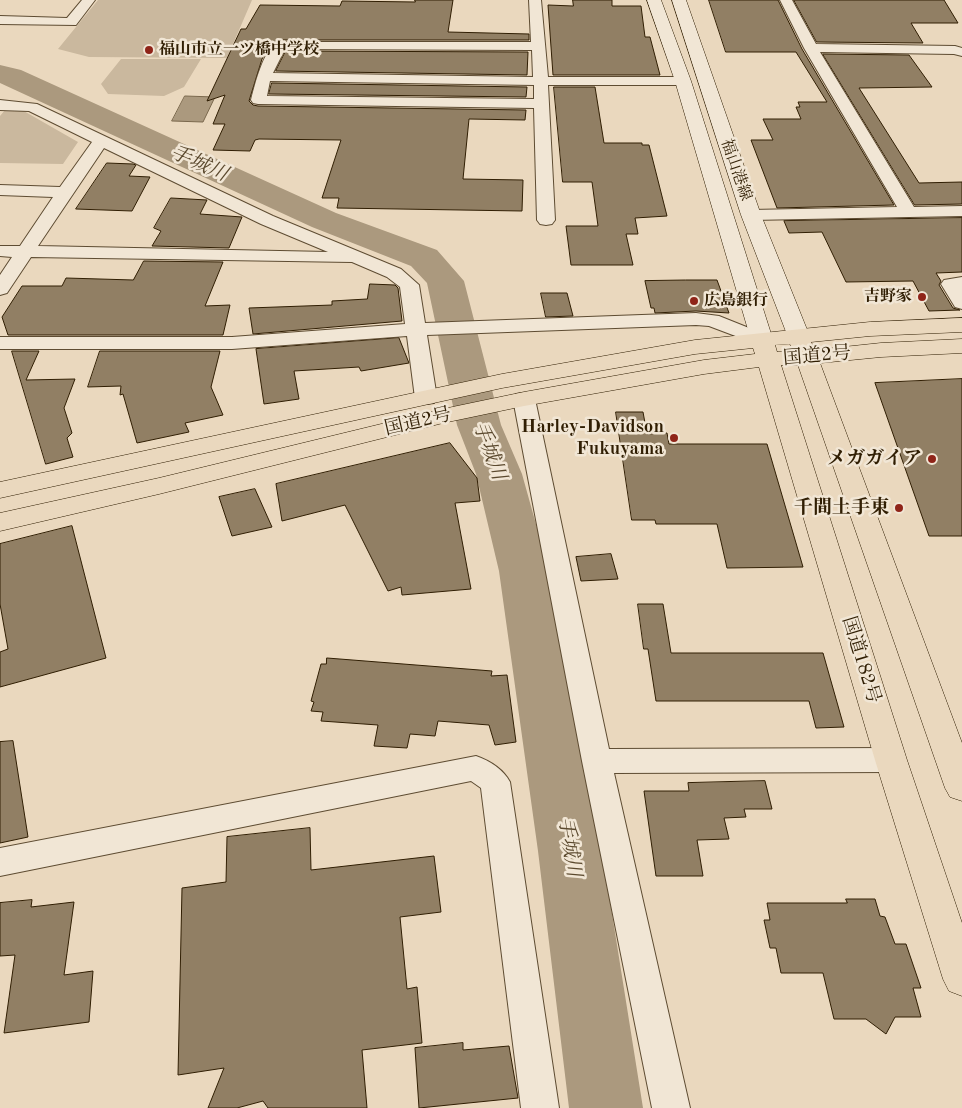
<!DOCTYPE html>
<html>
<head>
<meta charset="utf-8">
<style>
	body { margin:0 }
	canvas { display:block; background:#ead8be }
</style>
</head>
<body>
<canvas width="962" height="1108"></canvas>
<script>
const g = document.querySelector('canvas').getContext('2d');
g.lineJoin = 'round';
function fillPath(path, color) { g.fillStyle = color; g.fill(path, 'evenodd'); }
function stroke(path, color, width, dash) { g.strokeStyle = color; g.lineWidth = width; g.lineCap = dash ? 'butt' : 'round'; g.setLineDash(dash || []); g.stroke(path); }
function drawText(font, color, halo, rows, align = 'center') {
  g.font = font + ' "Old Standard TT","Noto Serif JP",serif'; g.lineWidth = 5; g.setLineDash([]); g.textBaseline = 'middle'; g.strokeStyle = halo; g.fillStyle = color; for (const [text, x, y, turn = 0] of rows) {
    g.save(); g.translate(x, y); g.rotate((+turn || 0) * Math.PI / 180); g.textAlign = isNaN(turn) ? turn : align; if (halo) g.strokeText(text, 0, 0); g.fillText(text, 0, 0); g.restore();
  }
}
const green = new Path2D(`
	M98,0h154l-25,58 -138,-1 -31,-8z
	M121,59h80l-17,28 -20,9 -56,-2 -7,-10z
	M5,110h17l56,32 -15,22 -63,-1v-47z`);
const water = new Path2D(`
	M185,96l30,1 -12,25 -31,-1z`);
const river = new Path2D(`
	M0,65l21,5 315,143 101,37 27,31 37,144 21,49 27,97 53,280 41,257h-74l-31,-257 -39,-280 -23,-97 -19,-49 -30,-142 -16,-17 -99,-39 -312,-144z`);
const building = new Path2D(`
	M415,0h38l-5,32 81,2v6h-252l-7,5 -8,14 -13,42 4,4 5,1 268,4 -1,10 -56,-1 -6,60 60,1 -1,31 -185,-3 2,-10h-17l19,-58 -82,-1 -4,1 -5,11 -37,-1 12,-26h-12l12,-29 -18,6 34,-72h5l14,-24 80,1 2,-5 73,1z
	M573,0h39v6h29l4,31h5l10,38h-107l-5,-70 25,1z
	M709,0h69l24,49 92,156 -117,3 -26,-68h22l-10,-21h38l-5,-12h4l-2,-5h29l-31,-50h-70z
	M794,0h150l14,23h-47l12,20 -106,-1z
	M286,51l242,1 -1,23 -251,-4z
	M823,54l86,1 23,32 -73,1 60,95 43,-1v22l-47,1z
	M272,83l255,4 -1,10 -257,-3z
	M554,87h41l9,56h38v2h7l18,71 -32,2 3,16h-12l7,31h-62l-5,-39h32l-6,-44h-29z
	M107,163l26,1 3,1 -7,11 21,1 -18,34 -56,-2z
	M171,198l36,2 -7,14 42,3 -13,31 -77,-2 9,-15 -7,-3z
	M962,218v54l-26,1 5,8 -2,4 14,23 7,2 -31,1 -16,-30 -67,1 -24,-50 -33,1 -5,-12z
	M144,261l79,1 -18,44 25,-1 -7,30h-215l-6,-18 20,-31h40l4,-8 67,2z
	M686,280h31l12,33 -33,-2 -41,2 -1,-5h-3l-6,-27z
	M370,284l25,1 3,3 4,33 -149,13 -4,-26 83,-3v-4l35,-2z
	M541,293h26l6,23 -27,1z
	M399,338l10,25 -48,8 -2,-4 -65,4 5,28 -35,5 -8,-55z
	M12,351h27l-13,29 49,-1 -11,29 8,25 -5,5 6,19 -27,7z
	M100,351h120l-9,36 12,28 -38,8 4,9 -52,11 -14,-49 -3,1 1,-9 -33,1z
	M962,379v157h-33l-54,-153z
	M616,412h27l4,22 20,-1 2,11h98l36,123 -76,1 -10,-44h-61l-1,-4h-23z
	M450,443l27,35 3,23 -25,2 16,86 -69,6 -1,-8 -13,4 -43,-86 -63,16 -6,-37z
	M255,489l17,38 -40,9 -13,-39z
	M72,526l34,132 -106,29v-35l8,-3 -8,-45v-60z
	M611,554l7,25 -37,2 -5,-24z
	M638,604h25l8,49h152l21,74 -28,1 -7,-27h-153l-8,-52h-4z
	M327,658l165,13 -1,5 16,-1 9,67 -21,3 -6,-20 -51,-4 -3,15 -25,-2 -3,14 -33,-2 4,-21 -57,-4 2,-9 -12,-1 3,-9 -3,-1 10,-37h5z
	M13,741l15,96 -28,6v-101z
	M765,781l7,28h-28l2,8 -22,1 5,21 -32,1 6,36h-47l-12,-85h45l-1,-8z
	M310,828l1,42 123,-14 7,56 -41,5 7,72 10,-2 5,56 -60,7 5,58h-99l-5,-7 -26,7h-29l16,-40 -46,7 4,-187 44,-6 1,-45z
	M846,899h29l5,17 5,1 10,27h11l15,44h-8l8,29h-26l-9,17 -20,-15h-32l-11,-46h-42l-5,-25h-6l-6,-28h6l-3,-17h80z
	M32,900l-1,7 43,-5 -10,73 29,-4 -4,51 -85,11 11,-78 -15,1v-53z
	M463,1043v7l46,-4 9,52 -99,10 -4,-60z`);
const street = new Path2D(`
	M82,0h13l-19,25 -76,-1v-8l67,2z
	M529,0h12l7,77h135l5,1 2,3 -2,3 -5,1h-135l7,135 -3,4 -6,1 -6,-1 -3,-4 -3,-112 -276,-4 -5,-1 -2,-3c4,-16 12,-49 26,-58h254zM285,49l247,1 1,27 -260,-4zM270,81l264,4v14l-267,-3z
	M780,0h12l24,44 139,2 7,2v8l-8,-2 -134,-2 94,155 48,-1v10l-211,4 -6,-1 -3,-4 3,-4 6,-1 146,-3 -93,-159z
	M0,100l37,4 236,112 128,53 18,16 6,38 271,-10 23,3 50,20 3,4 -3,4 -7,2 -53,-20 -13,-1 -269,10 10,63 -3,5 -8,1 -8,-1 -3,-5 -8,-62 -175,13h-232v-12h232l173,-13 -5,-37 -13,-10 -35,-15 -321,-5 -24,36 -7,2v-20l12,-18 -12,-1v-10h20l33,-49 -53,-2v-10l60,2 32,-45 -63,-31 -29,-1zM104,148l157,76 67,28 -290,-6z
	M962,277v32l-7,-2 -14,-23 3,-4z
	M524,393l8,1 3,5 74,350 282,-1 10,4 5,8 -5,8 -10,4 -277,1 76,335h-38l-70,-347 -69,-362 3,-5z
	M476,756c14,5 27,13 34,26l49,326h-38l-40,-320 -10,-7 -471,95v-28z`);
const secondary = new Path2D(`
	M647,0h14l30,81 82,259 -3,5 -8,2 -8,-2 -3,-5 -76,-259z
	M672,0h14l75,215 49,122 -3,5 -8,2 -8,-2 -3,-5 -47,-122z`);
const highway = new Path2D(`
	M962,318v14l-92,4 -59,6 4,8 66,-7 81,-4v14l-81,4 -61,6 142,380v58l-12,-4 -5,-9 -147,-423h-17l126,395 55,163v73l-13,-5 -6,-12 -68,-219 -116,-393 -55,7 -180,32 -81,17 -284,71 -159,37v-18l159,-35 284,-69 81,-17 180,-32 51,-6 -2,-6 -58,6 -193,34 -502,110v-16l502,-108 193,-34 175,-18zM790,344l3,8h-16l-2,-7z`);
const markers = [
	[149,50,5,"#8f2418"],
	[922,297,5,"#8f2418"],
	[694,301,5,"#8f2418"],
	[674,438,5,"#8f2418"],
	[932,459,5,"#8f2418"],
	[899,508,5,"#8f2418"]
];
const farPoinames = [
	["福山市立一ツ橋中学校",159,50],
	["吉野家",912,297,"right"],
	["広島銀行",704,301]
];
const farStreetnames = [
	["福山港線",736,170,71]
];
const streetNames = [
	["国道2号",817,356,-5],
	["国道2号",418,422,-13],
	["国道182号",861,660,73]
];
const poiNames = [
	["Harley-Davidson",664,427],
	["Fukuyama",664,449],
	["メガガイア",922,459],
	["千間土手東",889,508]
];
const waterNames = [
	["手城川",199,164,24],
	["手城川",489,451,70],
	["手城川",569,847,81]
];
fillPath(green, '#cab89e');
fillPath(water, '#ab997e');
stroke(water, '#7a684d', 1);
fillPath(river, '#ab997e');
fillPath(building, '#917f64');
stroke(building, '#301e03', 1);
stroke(street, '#5e4c32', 2);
stroke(secondary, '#301e03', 1);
stroke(highway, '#301e03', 1);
fillPath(street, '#f1e6d5');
fillPath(secondary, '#f1e6d5');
fillPath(highway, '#ead8be');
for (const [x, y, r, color] of markers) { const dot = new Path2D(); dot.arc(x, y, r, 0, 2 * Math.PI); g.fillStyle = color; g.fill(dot); stroke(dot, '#f1e6d5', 2); }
drawText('bold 16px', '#301e03', '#f1e6d5', farPoinames, 'left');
drawText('16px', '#301e03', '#f1e6d5', farStreetnames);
drawText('19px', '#301e03', '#f1e6d5', streetNames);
drawText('bold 19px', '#301e03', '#f1e6d5', poiNames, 'right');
drawText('italic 20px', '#5b492e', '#f1e6d5', waterNames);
</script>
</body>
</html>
